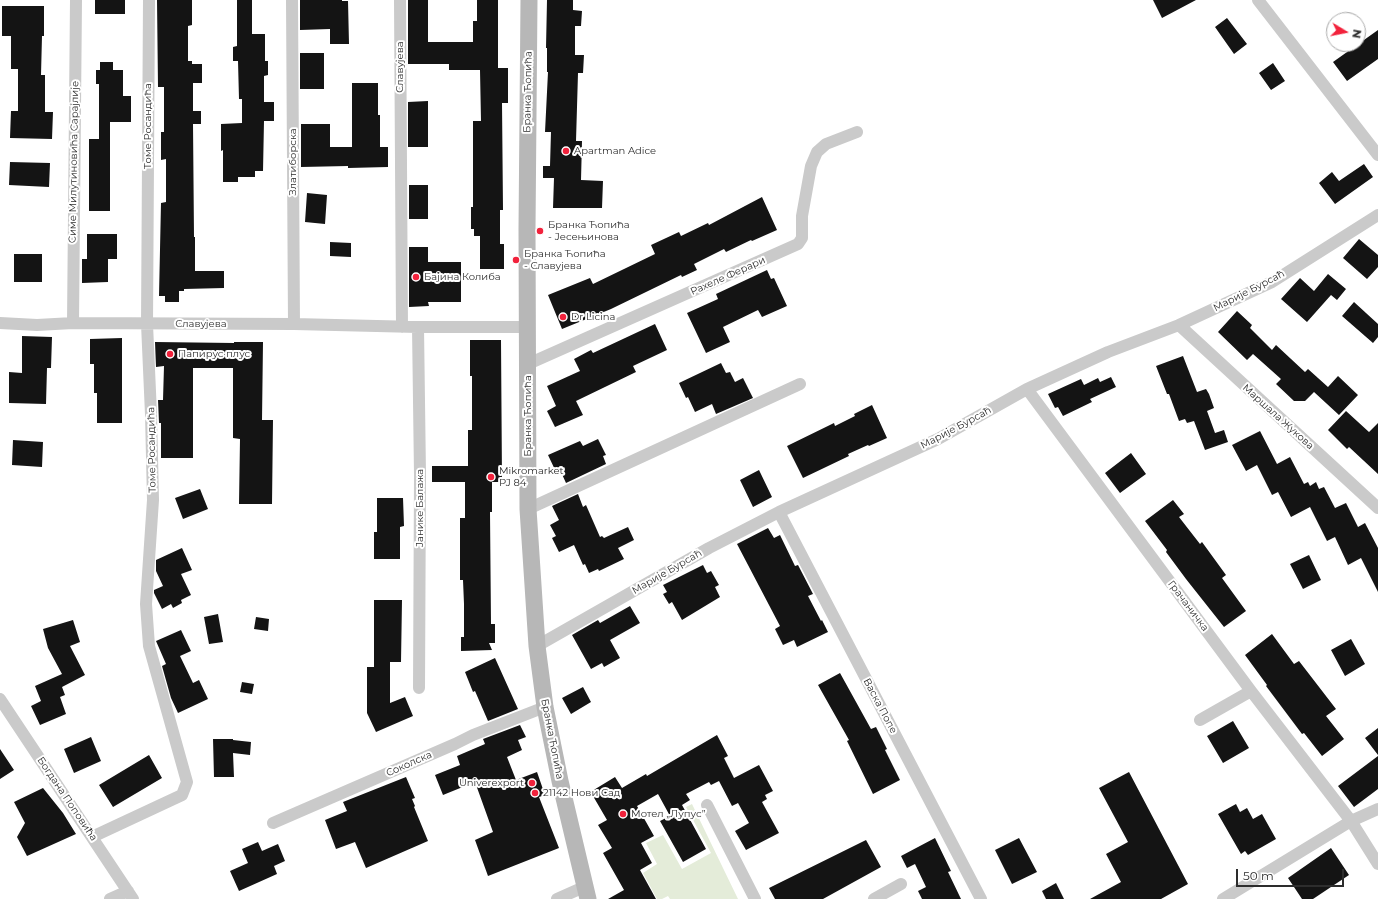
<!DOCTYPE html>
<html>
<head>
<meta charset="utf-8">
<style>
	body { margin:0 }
	#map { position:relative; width:1378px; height:899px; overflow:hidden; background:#fff; font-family:Montserrat,sans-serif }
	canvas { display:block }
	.north { position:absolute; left:1326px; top:12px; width:40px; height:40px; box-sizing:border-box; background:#fff; border:1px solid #ababab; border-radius:50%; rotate:100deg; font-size:11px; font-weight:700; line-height:16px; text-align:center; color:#2d2d2d }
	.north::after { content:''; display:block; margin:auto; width:14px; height:18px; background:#f2223c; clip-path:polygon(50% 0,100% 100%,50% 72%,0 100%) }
	.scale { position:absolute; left:1236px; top:869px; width:108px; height:18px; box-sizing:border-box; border:2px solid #2d2d2d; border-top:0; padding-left:5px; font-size:12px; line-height:14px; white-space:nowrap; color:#2d2d2d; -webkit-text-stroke:3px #fff; paint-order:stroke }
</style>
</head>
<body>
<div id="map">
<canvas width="1378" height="899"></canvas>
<div class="north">N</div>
<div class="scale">50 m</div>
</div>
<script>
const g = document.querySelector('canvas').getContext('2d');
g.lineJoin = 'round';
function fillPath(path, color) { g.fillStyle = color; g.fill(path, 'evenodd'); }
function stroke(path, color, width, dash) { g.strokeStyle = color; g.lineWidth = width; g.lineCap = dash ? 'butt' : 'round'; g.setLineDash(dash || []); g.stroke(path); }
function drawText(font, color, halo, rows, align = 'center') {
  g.font = font + ' Montserrat,sans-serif'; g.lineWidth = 4; g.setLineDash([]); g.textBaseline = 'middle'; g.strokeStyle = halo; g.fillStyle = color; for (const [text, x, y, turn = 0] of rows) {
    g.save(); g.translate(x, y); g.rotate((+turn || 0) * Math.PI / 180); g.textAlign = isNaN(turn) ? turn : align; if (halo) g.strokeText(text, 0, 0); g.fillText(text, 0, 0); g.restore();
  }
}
const green = new Path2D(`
	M692,804l46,95h-68l-2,-3 -6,3h-5l-14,-26 14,-9 -11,-21 17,-8 19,34 29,-16 -25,-46z`);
const building = new Path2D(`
	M95,0h30v14h-30z
	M157,0h35v25l-4,1v35h4v3h10v19h-9v28h8v13h-8l1,113h1v34h29v17l-40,1v2h-5v11h-14v-6h-6l2,-93 5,-1v-43l-5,1v-28h3v-45h-6z
	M237,0h15v34h13v27h3v14l-4,1v26h10v19h-10l-1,50h-8v6h-17v5h-15v-32l-2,1v-27l21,-1v-24h-3l-1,-38h-5v-14l4,-1z
	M300,0h42v1h6l1,43h-19v-15l-30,1z
	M408,0h20v42h45v-21h4v-21h21v68h10v35h-6l1,107h-3v34h4v25h-24v-33h-6v-7h-3v-22h2v-86h8l-1,-51h-31v-6h-41z
	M547,0h26v10l9,1 -1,15h-6v29h9l-1,18h-5l-2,68h6l-1,39 22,1 -1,27h-49l1,-30h-11v-12h7l1,-34h-6l3,-60h-1v-24h-1z
	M1153,0h43l-34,18z
	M2,6h42v30h-2l-1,39h4v37h8l-1,27 -42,-1 1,-27h7v-42h-7v-33h-9z
	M1227,18l20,26 -13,10 -19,-27z
	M1378,30v29l-31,22 -14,-19z
	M300,53h24v36h-24z
	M100,62h13v8h10v26h8v26h-21v89h-21v-72h10v-55h-3v-14h4z
	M1273,63l12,18 -14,9 -12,-17z
	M352,83h26v32h2v32h8v20l-40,1v-2l-47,1v-43h29v23h22z
	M428,101v46h-20v-45z
	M10,162l40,1 -1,24 -40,-2z
	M1364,164l9,13 -38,27 -16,-21 13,-11 7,9z
	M409,185h19v34h-19z
	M307,193l20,2 -2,29 -20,-2z
	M762,197l15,33 -25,11 -1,-1 -25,12 -2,-3 -30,15 3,6 -15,7 -1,-2 -70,34 -49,20 -14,-34 42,-17 3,6 62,-30 -4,-9 28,-13 2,4 27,-13 1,2z
	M87,234h30v25h-9v23l-26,1v-24h5z
	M1359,239l19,16v12l-11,12 -24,-21z
	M330,242l21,1v14l-21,-1z
	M409,247h19v15h33v40h-33l1,4 -20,1z
	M14,254h28v28h-28z
	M767,270l4,9 3,-1 13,28 -25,11 -4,-7 -35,17 7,15 -24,11 -19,-40 31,-14 -2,-5z
	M1328,274l18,15 -9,11 -6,-5 -24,27 -26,-23 19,-21 14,13z
	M1354,302l24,22v13l-5,6 -31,-27z
	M1237,311l15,14 -2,3 22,22 4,-5 29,27 3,-3 20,18 10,-11 20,19 -19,20 -25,-23 -9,9h-11l-18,-17 5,-5 -28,-25 -6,6 -29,-28z
	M655,324l12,26 -34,16 3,6 -60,29 7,14 -28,12 -8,-16 9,-5 -9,-20 33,-15 -6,-12 17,-9 2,3z
	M22,336l30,1 -1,31h-4l-1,36 -37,-1v-31l13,1z
	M122,338v85h-25v-30h-3v-29h-4v-25z
	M470,340h31l1,142h-10v30h-2l1,112h4v19h-6l3,7 -31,1v-14h3v-33l-1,-24h-3v-62h5v-36h-33v-16h36v-36h4v-54h-2z
	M155,342l79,1v-1h29l-1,78h11l-1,84h-33l1,-65 -7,-1v-70h-40v90h-32v-35h-2l-1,-23h5l1,-34 -8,1z
	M1183,356l14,36 9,-3 3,5 5,14 -7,3 8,22 9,-3 4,12 -23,8 -11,-29 -7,2 -2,-4 -6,2 -10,-27h-2l-11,-28z
	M721,363l5,10 4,-1 5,10 8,-4 10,20 -37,16 -4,-10 -17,8 -7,-15 -2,1 -7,-15z
	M1111,377l5,10 -26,12 2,3 -29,14 -5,-9 -3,1 -7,-14 33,-15 3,6 14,-7 2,4z
	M872,405l15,33 -18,8 -1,-1 -20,9 1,2 -46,22 -16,-32 47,-23 1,3 20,-10 -1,-2z
	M1346,411l23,21 9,-9v51l-29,-27 -2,2 -19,-19z
	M1260,431l17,33 13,-7 14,27 4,-2 2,4 6,-4 3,7 5,-2 11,21 11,-5 12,24 7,-4 13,25v44l-17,-34 -13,7 -13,-28 -8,4 -17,-34 -19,10 -13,-25 -6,3 -15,-30 -11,6 -14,-26z
	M598,439l8,16 -3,1 3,8 -40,19 -5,-11 -4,2 -9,-19 32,-14 3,5z
	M13,440l30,2 -1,25 -30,-2z
	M1131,453l15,21 -26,19 -15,-20z
	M759,470l13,27 -19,10 -13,-27z
	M200,489l8,20 -25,10 -8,-21z
	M578,494l5,13 3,-2 14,32 2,-1 2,2 24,-11 6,13 -16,8 6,11 -25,12 -1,-2 -9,4 -4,-9 -2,1 -9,-20 -15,7 -7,-14 4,-2 -6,-11 9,-5 -7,-14z
	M377,498h26l1,28 -4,1v32h-26v-27h3z
	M1173,500l11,14 -5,3 21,27 2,-2 24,33 -4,3 24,33 -22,16 -38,-48 -20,-27 1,-2 -22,-29z
	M768,528l6,10 6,-3 15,31 3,-1 15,29 -5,2 13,25 1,-1 6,12 -31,15 -3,-7 -11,5 -8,-16 5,-3 -43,-82z
	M182,548l10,22 -11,4 10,21 -10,5 1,3 -9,5 -2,-4 -9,5 -8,-16v-3l9,-4 -7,-15v-11z
	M1309,555l12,25 -18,9 -13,-25z
	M703,565l4,8 4,-2 8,14 -4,2 5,10 -38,23 -10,-18 -3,2 -6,-10 4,-2 -4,-7z
	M374,600h28l-1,62h-11v41l15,-6 8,19 -37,16 -9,-19v-46h7z
	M630,606l10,17 -30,17 10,18 -16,9 -2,-4 -11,6 -19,-34 26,-15 2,3z
	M218,614l5,28 -14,2 -5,-27z
	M256,617l13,2 -1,12 -14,-2z
	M73,620l7,22 -10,4 15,29 -23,12 3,8 -5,2 6,17 -26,11 -9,-19 10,-5 -6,-15 27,-12 -14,-26 -5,-19z
	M181,630l10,21 -11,5 13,27 6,-3 9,19 -30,14 -7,-15 -9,-32 4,-2 -10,-23z
	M1272,634l22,30 5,-3 37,48 -10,7 18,23 -22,17 -18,-23 -2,1 -36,-48 1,-1 -22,-30z
	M1351,639l14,25 -20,12 -14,-26z
	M495,658l23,51 -30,12 -13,-30 -2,1 -8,-20z
	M840,673l31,56 5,-2 11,22 -2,1 15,30 -27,14 -26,-53 2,-1 -31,-55z
	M242,682l12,2 -2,10 -12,-2z
	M583,687l8,15 -20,12 -9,-16z
	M1233,721l16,27 -26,15 -16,-27z
	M520,725l6,12 -8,3 4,10 -15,7 9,23 21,-8 8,23 -6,2 20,51 -71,28 -13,-36 18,-8 -18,-50 -32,13 -8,-20 25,-10 -3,-9 28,-12 -2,-5z
	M1378,728v27l-13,-17z
	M717,735l11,21 -4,2 10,20 25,-13 14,26 -8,4 2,4 -5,3 17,31 -33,17 -11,-19 14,-8 -11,-20 -6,3 -13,-25 -8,4 -2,-3 -23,12 4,6 -8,5 24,44 -23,13 -23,-41 10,-5 -12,-22 -21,12 17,30 -13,7 11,20 -12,7 16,29h-48l16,-9 -21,-37 9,-5 -14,-23 9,-5 -14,-24 2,-1 -3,-4 23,-14 7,11 24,-14 1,2z
	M91,737l10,24 -27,12 -10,-24z
	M213,739h20v1l18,2 -1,13 -17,-2 1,24h-20z
	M0,749l14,21 -14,9z
	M149,755l13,23 -49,29 -14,-22z
	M1378,756v33l-24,18 -16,-21z
	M1129,772l59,112 -27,15h-71l31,-17 -15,-28 22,-12 -29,-54z
	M406,777l9,21 -3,1 3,7 -1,1 14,34 -62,27 -11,-26 -19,7 -11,-29 22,-9 -4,-9z
	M43,788l20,25 13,21 -49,22 -10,-19 8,-14 -11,-21z
	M1236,804l4,8 7,-4 6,11 9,-5 14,25 -28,16 -3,-4 -4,3 -23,-40z
	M935,838l16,33 -3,1 13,27h-39l-4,-8 8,-4 -11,-23 -8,4 -6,-12z
	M1019,838l18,34 -25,12 -17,-34z
	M866,840l15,27 -58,32h-48l-6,-11z
	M258,842l4,9 16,-7 7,17 -11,5 3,8 -38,17 -9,-20 18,-8 -6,-14z
	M1331,848l18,27 -36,24h-11l-14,-21z
	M1056,883l8,16h-18l-4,-8z`);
const street = new Path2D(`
	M292,0l2,324
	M400,0l2,327
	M1258,0l120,155
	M0,323l37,2 36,-2 221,1 124,3h110
	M73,323l3,-323
	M1179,325l199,183
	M418,327l2,148 -1,213
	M528,364l270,-120 4,-6v-22l9,-50 6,-14 9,-8 31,-12
	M1027,389l224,302 100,130 27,43
	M528,509l272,-125
	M779,512l202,387
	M537,646l172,-98 70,-36 159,-73 89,-50 81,-37 71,-27 93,-43 106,-67
	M0,699l133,200
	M1200,720l51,-29
	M707,805l48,94
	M273,823l182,-79 18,-9 72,-28
	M92,837l90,-42 5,-13 -38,-136 -3,-42 7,-104 -2,-86 -4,-90 2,-324
	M110,899l18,-8
	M557,899l27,-12
	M874,899l27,-15
	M1223,899l128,-78 27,-12`);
const secondary = new Path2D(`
	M529,0l-2,229 1,280 9,137 8,61 15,74 28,118`);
const markers = [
	[566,151,4,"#f2223c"],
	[540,231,4,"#f2223c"],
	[516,260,4,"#f2223c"],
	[416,277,4,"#f2223c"],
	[563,317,4,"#f2223c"],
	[170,354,4,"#f2223c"],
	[491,477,4,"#f2223c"],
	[532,783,4,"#f2223c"],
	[535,793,4,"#f2223c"],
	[623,814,4,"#f2223c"]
];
const streetNames = [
	["Славујева",400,67,-90],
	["Бранка Ћопића",528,92,-89],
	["Томе Росандића",148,126,-90],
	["Симе Милутиновића Сарајлије",74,162,-89],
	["Златиборска",293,162,-90],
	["Рахеле Ферари",728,276,-24],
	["Марије Бурсаћ",1249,291,-27],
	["Славујева",201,324],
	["Бранка Ћопића",528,416,-90],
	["Маршала Жукова",1278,417,42],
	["Марије Бурсаћ",956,428,-28],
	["Томе Росандића",152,450,-91],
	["Јанике Балажа",420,508,-90],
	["Марије Бурсаћ",667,572,-30],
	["Грачаничка",1188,606,53],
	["Васка Попе",880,706,62],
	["Бранка Ћопића",552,739,79],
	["Соколска",409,764,-24],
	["Богдана Поповића",67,799,56]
];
const poiNames = [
	["Apartman Adice",574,151],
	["Бранка Ћопића",548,225],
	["- Јесењинова",548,237],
	["Бранка Ћопића",524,254],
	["- Славујева",524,266],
	["Бајина Колиба",424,277],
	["Dr Licina",571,317],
	["Папирус плус",178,354],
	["Mikromarket",499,471],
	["PJ 84",499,483],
	["Univerexport",524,783,"right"],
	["21142 Нови Сад",543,793],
	["Мотел „Лупус”",631,814]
];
fillPath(green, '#e4ecd9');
fillPath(building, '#141414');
stroke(street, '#cacaca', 12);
stroke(secondary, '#b7b7b7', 17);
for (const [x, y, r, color] of markers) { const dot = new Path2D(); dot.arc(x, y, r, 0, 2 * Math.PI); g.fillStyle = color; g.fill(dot); stroke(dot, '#fff', 1.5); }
drawText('10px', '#2d2d2d', '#fff', streetNames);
drawText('10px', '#2d2d2d', '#fff', poiNames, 'left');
</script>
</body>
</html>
